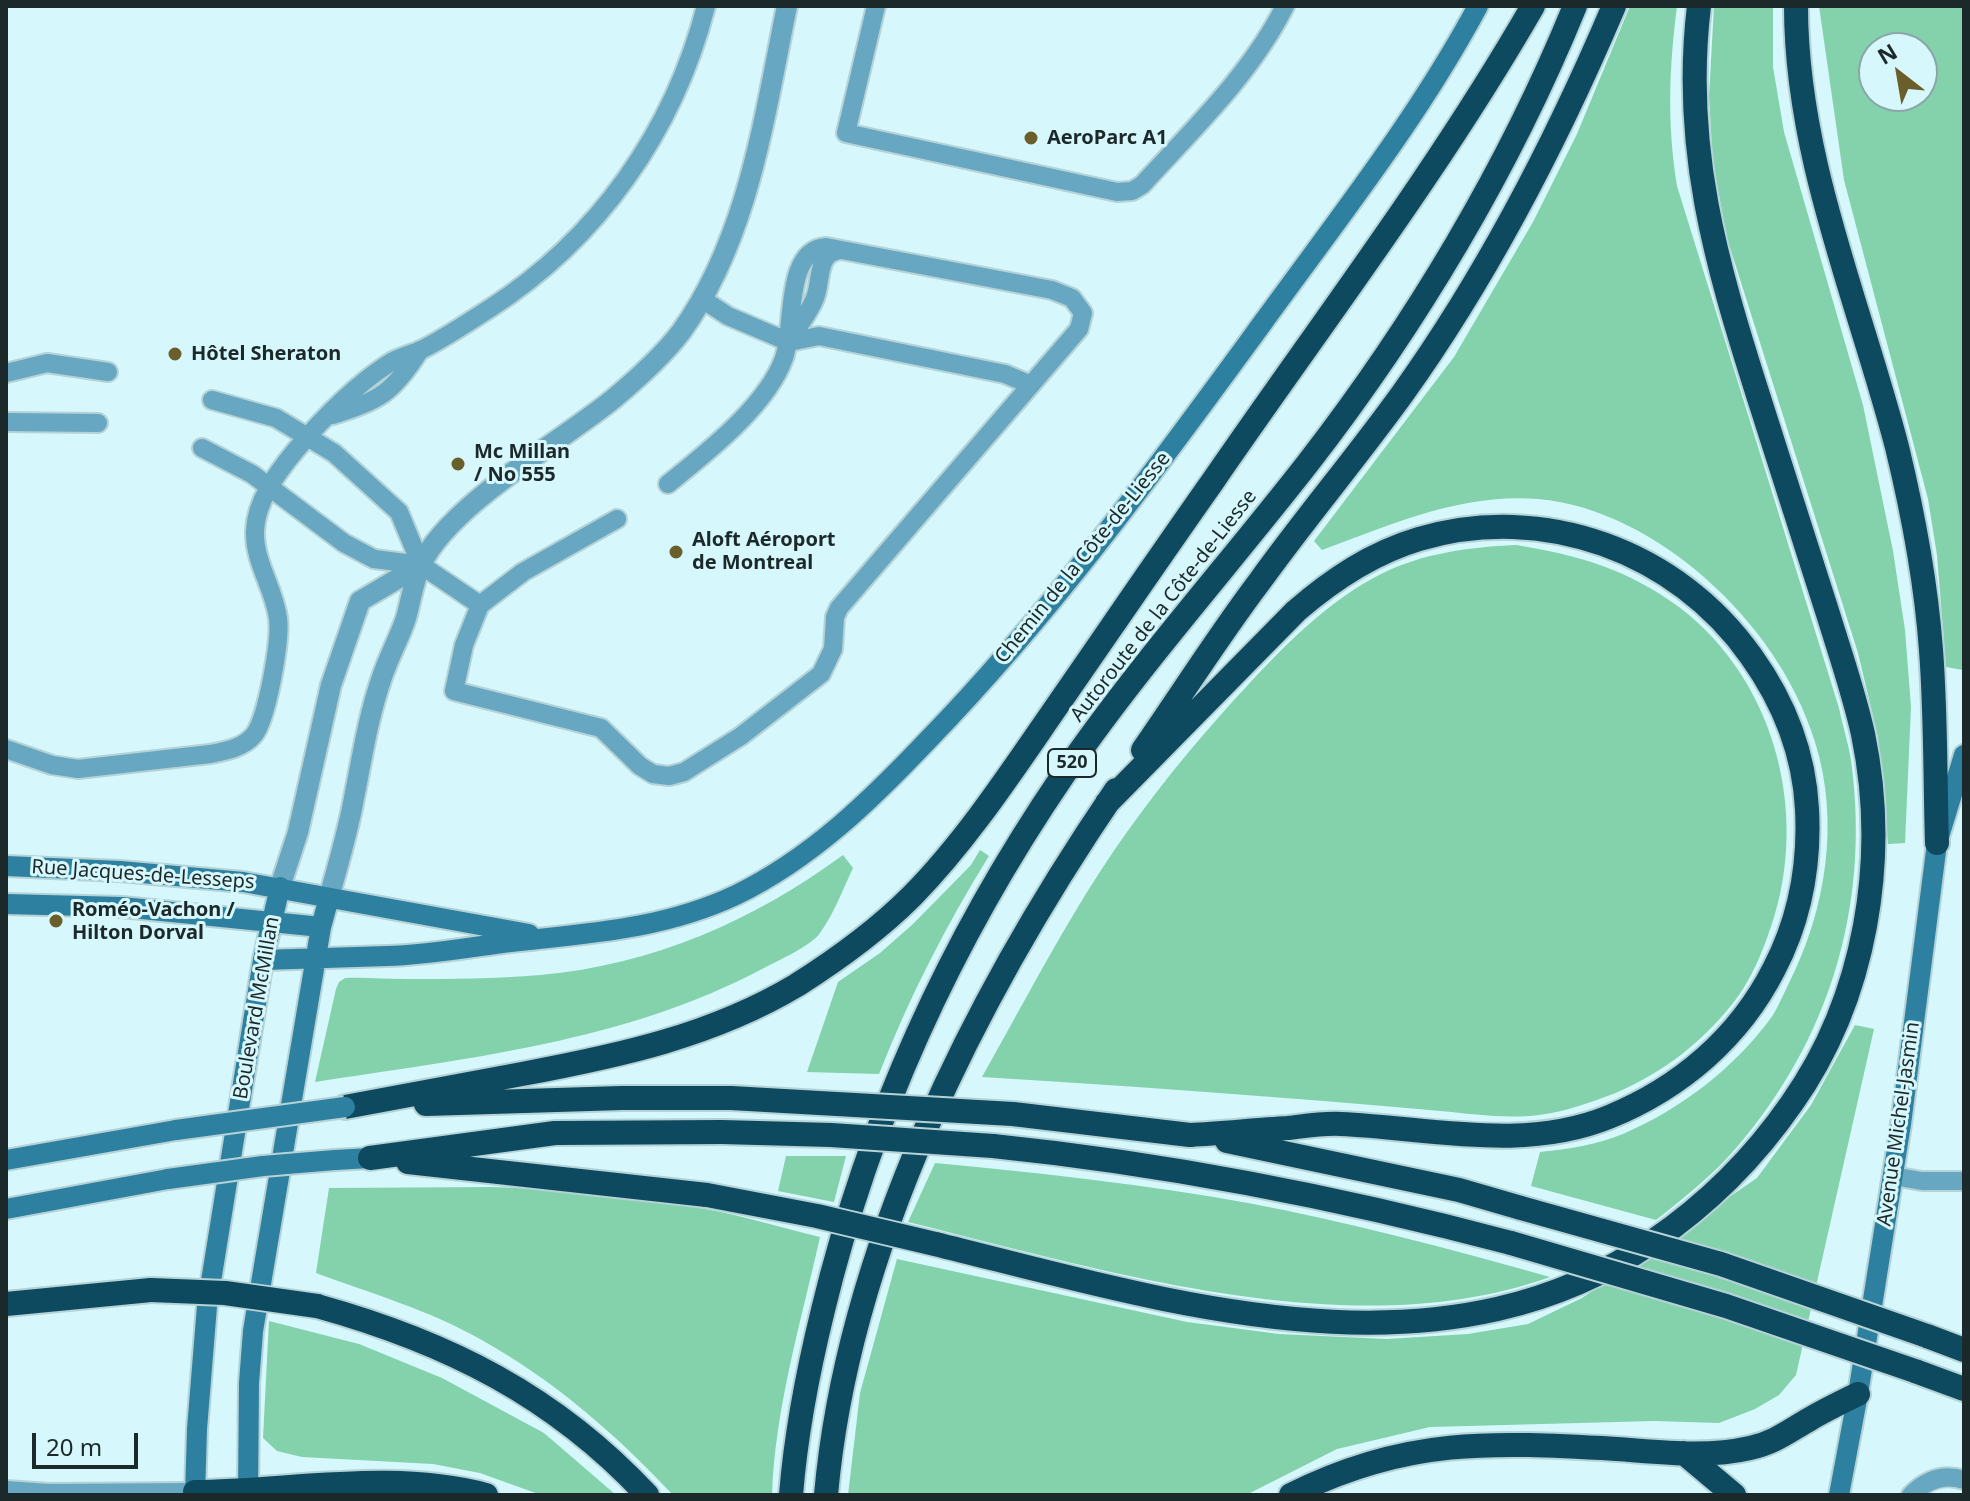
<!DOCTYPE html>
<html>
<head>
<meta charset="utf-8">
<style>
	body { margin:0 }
	#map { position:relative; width:1970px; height:1501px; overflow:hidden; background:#d6f7fb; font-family:"Noto Sans",sans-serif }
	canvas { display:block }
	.frame { position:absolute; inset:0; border:8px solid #1c292b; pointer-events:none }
	.north { position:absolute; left:1858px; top:32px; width:80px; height:80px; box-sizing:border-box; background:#d6f7fb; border:2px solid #8ca5a8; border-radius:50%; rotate:329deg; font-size:22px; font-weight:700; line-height:32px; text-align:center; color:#1c292b }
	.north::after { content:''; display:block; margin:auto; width:28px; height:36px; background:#6a5e2b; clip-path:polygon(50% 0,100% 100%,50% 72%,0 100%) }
	.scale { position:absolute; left:32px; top:1433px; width:106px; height:36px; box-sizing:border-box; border:4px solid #1c292b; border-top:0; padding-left:10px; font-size:24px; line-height:28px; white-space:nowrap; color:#1c292b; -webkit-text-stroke:6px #d6f7fb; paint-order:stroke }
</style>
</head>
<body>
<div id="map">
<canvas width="1970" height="1501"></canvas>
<div class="frame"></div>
<div class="north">N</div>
<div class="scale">20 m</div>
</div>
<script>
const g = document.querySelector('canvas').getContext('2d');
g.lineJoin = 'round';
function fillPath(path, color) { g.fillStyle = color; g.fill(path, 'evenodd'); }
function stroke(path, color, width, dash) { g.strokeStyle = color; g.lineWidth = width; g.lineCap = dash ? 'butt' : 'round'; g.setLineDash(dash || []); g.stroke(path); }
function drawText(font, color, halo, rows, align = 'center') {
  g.font = font + ' "Noto Sans",sans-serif'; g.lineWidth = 6; g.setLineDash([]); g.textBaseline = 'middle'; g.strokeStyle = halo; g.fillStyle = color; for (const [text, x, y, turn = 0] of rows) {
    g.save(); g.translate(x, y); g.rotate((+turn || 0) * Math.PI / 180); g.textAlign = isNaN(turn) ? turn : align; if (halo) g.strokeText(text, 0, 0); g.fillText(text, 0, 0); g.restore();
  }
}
const green = new Path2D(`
	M1630,6h47c-8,63 -10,117 0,180l162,522c4,20 11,40 13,60 17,140 -23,272 -115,379 -24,28 -53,51 -81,73l-125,-34 9,-34c29,-3 56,-7 83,-18 58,-25 113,-67 150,-119 6,-10 11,-22 16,-32 37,-74 51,-161 26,-241 -20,-64 -60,-120 -110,-164 -45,-40 -106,-74 -167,-79 -76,-6 -146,25 -216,51l-8,-9 140,-184 79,-135 44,-88z
	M1714,6h59v61l11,65 79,273 30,146 12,79 6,77 -6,136 -17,1 -10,-107 -20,-84 -131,-415 -14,-75 -4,-66z
	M1819,6h145l-1,664 -17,-3 -9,-112 -9,-56 -84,-319zM1874,48h48v48h-48z
	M1516,545c62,10 111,24 163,62 100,76 133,216 88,331 -7,19 -16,40 -28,57 -32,44 -75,78 -126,99 -24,9 -49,18 -74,21 -33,4 -66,-1 -99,-4 -52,-5 -103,-9 -155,-13 -101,-8 -202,-15 -303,-21 47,-83 90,-168 145,-245 37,-52 77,-100 120,-146 39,-42 81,-85 134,-112 42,-21 89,-27 135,-29z
	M980,850l9,6c-43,69 -80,142 -110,218l-72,-2 31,-90 42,-29 33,-29 58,-59z
	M843,855l10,13c-10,21 -19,46 -33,65 -9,13 -41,27 -56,35 -139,74 -295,90 -449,114l21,-93 3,-7 6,-4c20,-1 40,1 61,1 44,0 90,0 134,-4 113,-10 213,-54 303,-120z
	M1855,1025l19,4 -78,346 -17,20 -24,14 -36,14 -65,-2 -224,6 -93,22 -91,46h-398l12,-102 37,-134 290,63 92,12 108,5 81,-5 60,-10 54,-26 175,-120 54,-73z
	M786,1156h60l-12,46 -56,-11z
	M935,1163c104,10 210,21 313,40 102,19 202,46 302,74 -197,71 -447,-7 -642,-55z
	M495,1187c71,3 141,7 210,22 39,7 77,19 115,28 -19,85 -45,171 -48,258h-99c-57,-61 -121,-116 -193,-156 -51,-29 -110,-46 -164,-66l13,-85z
	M269,1321l90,23 83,34 102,55 72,62h-75l-61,-22 -47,-9 -131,-7 -25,-6 -14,-13z`);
const lane = new Path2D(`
	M876,6l-30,127 271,59 15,-1 10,-6c51,-56 109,-111 143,-179
	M702,299l26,17 61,26 30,-6 186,38 26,11
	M792,337c7,-12 18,-26 23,-39 7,-18 1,-45 25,-48
	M6,373l41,-10 61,9
	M212,400l64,18 58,35 65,59 22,53
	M333,415c47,-15 60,-22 87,-65
	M6,422l92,1
	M202,448l50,26 92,69 30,16 47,6 59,40
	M617,519l-94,53 -43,33 -16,40 -10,46 147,37 39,38 13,8 16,2 15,-4 57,-36 80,-62 12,-25 2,-32 4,-9 240,-279 4,-16 -11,-15 -20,-8 -226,-43c-42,3 -31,81 -42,111 -17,48 -78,95 -116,126
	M6,749l46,16 26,4 132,-15c16,-3 33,-6 44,-19 13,-16 27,-95 24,-117 -4,-30 -24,-56 -23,-87 1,-30 22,-58 40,-80 27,-32 58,-64 93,-87 10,-7 22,-9 33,-14 24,-12 46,-27 68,-41 109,-70 185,-178 217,-303
	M1893,1176l29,5h42
	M6,1490l43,3 146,-1
	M1911,1495c15,-15 32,-22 53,-15`);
const street = new Path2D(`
	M280,887l18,-55 33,-147 29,-84 61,-36
	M329,898c9,-34 19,-66 25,-100 8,-40 14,-80 27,-118 7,-22 18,-41 25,-62 5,-17 7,-36 15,-53 27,-59 139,-123 191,-165 24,-20 50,-43 69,-68 68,-95 83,-215 106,-326`);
const secondary = new Path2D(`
	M6,866l114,5 123,11 286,52
	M6,904l116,3 199,20
	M263,960c41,-1 83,-3 124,-4 44,-1 88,-10 132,-15 75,-8 147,-13 217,-46 76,-37 135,-95 192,-155 125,-129 230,-274 336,-419 74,-102 154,-203 214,-315
	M6,1160l170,-30
	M335,1160l35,-2
	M6,1209l162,-30
	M195,1495l2,-66 10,-123 56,-346 17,-73
	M248,1495l1,-112 4,-52 68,-404 8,-29
	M1839,1495l19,-101 43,-270 36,-281 27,-88`);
const highway = new Path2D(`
	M1796,6c0,152 63,295 101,441 16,66 29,135 34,203 5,64 4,129 6,193
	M1143,750c39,-56 76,-115 117,-169 46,-64 97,-124 143,-188 85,-119 154,-253 211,-387
	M1107,803l189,-192c37,-32 76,-58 123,-72 124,-37 258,12 332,117 33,46 53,96 56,153 3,56 -7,110 -33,160 -35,69 -94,119 -165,148 -86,35 -179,11 -268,7 -18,-1 -36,2 -53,4 -32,2 -65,5 -98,7
	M426,1104l196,-6h109
	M345,1107c59,-11 118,-22 177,-33 96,-18 190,-38 275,-89 41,-26 80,-54 115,-89 55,-56 100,-125 145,-190 52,-75 103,-150 156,-225 108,-157 225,-310 320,-475
	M1227,1141l232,49 62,18
	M993,1146c176,18 348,52 518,97
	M370,1158l185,-25 167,-1
	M408,1162l299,33
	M935,1244c232,57 501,145 717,-2 56,-38 102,-84 140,-139 74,-105 97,-244 71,-369 -9,-41 -23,-81 -35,-120 -23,-74 -47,-146 -70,-219 -42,-132 -76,-249 -59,-389
	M6,1304l145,-14
	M317,1306c130,36 238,90 330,189
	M1927,1336l37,14
	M1915,1371l49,18
	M1684,1453l50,42
	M195,1492c97,-1 197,-22 291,3
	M791,1495c5,-63 17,-124 32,-185 47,-194 129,-372 241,-536 75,-109 163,-207 244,-311 107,-138 201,-295 267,-457
	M826,1495c22,-248 151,-501 290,-705
	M1291,1495c115,-58 202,-53 326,-46 43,3 90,9 133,-1 24,-5 39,-17 60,-29 15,-9 32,-17 48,-25`);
const secondaryBridge = new Path2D(`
	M176,1130l169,-23
	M168,1179l95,-13 72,-6`);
const highwayBridge = new Path2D(`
	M731,1098l282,16 177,21
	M722,1132l109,3 162,11
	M707,1195l110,21 118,28
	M1521,1208l200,56 206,72
	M1511,1243l215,63 189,65
	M151,1290l74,3 92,13`);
const markers = [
	[1031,138,8,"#6a5e2b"],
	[175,354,8,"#6a5e2b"],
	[458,464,8,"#6a5e2b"],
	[676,552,8,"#6a5e2b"],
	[56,921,8,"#6a5e2b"]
];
const shields = [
	[1072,763,48]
];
const shieldNames = [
	["520",1072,763]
];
const poiNames = [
	["AeroParc A1",1047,138],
	["Hôtel Sheraton",191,354],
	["Mc Millan",474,452],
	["/ No 555",474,475],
	["Aloft Aéroport",692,540],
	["de Montreal",692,563],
	["Roméo-Vachon /",72,910],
	["Hilton Dorval",72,933]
];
const streetNames = [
	["Chemin de la Côte-de-Liesse",1083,558,-51],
	["Autoroute de la Côte-de-Liesse",1164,606,-52],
	["Rue Jacques-de-Lesseps",143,875,4],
	["Boulevard McMillan",257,1008,-80],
	["Avenue Michel-Jasmin",1899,1124,-82]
];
fillPath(green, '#83d2ab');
stroke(lane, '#b5d2d6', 22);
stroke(street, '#b5d2d6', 24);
stroke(secondary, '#b5d2d6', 24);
stroke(highway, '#b5d2d6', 28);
stroke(lane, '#68a7c2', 18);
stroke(street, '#68a7c2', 20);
stroke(secondary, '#2d80a0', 20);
stroke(highway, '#0d495f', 24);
stroke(secondaryBridge, '#b5d2d6', 24, []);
stroke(highwayBridge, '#b5d2d6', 28, []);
stroke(secondaryBridge, '#2d80a0', 20);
stroke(highwayBridge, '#0d495f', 24);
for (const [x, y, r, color] of markers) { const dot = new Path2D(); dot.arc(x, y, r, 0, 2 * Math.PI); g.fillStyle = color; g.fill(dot); stroke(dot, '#d6f7fb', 3); }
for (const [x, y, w] of shields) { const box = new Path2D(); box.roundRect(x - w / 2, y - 14, w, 28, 6); g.fillStyle = '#d6f7fb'; g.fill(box); stroke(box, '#1c292b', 2); }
drawText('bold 18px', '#1c292b', null, shieldNames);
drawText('bold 20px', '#1c292b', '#d6f7fb', poiNames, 'left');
drawText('20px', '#1c292b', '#d6f7fb', streetNames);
</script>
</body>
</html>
